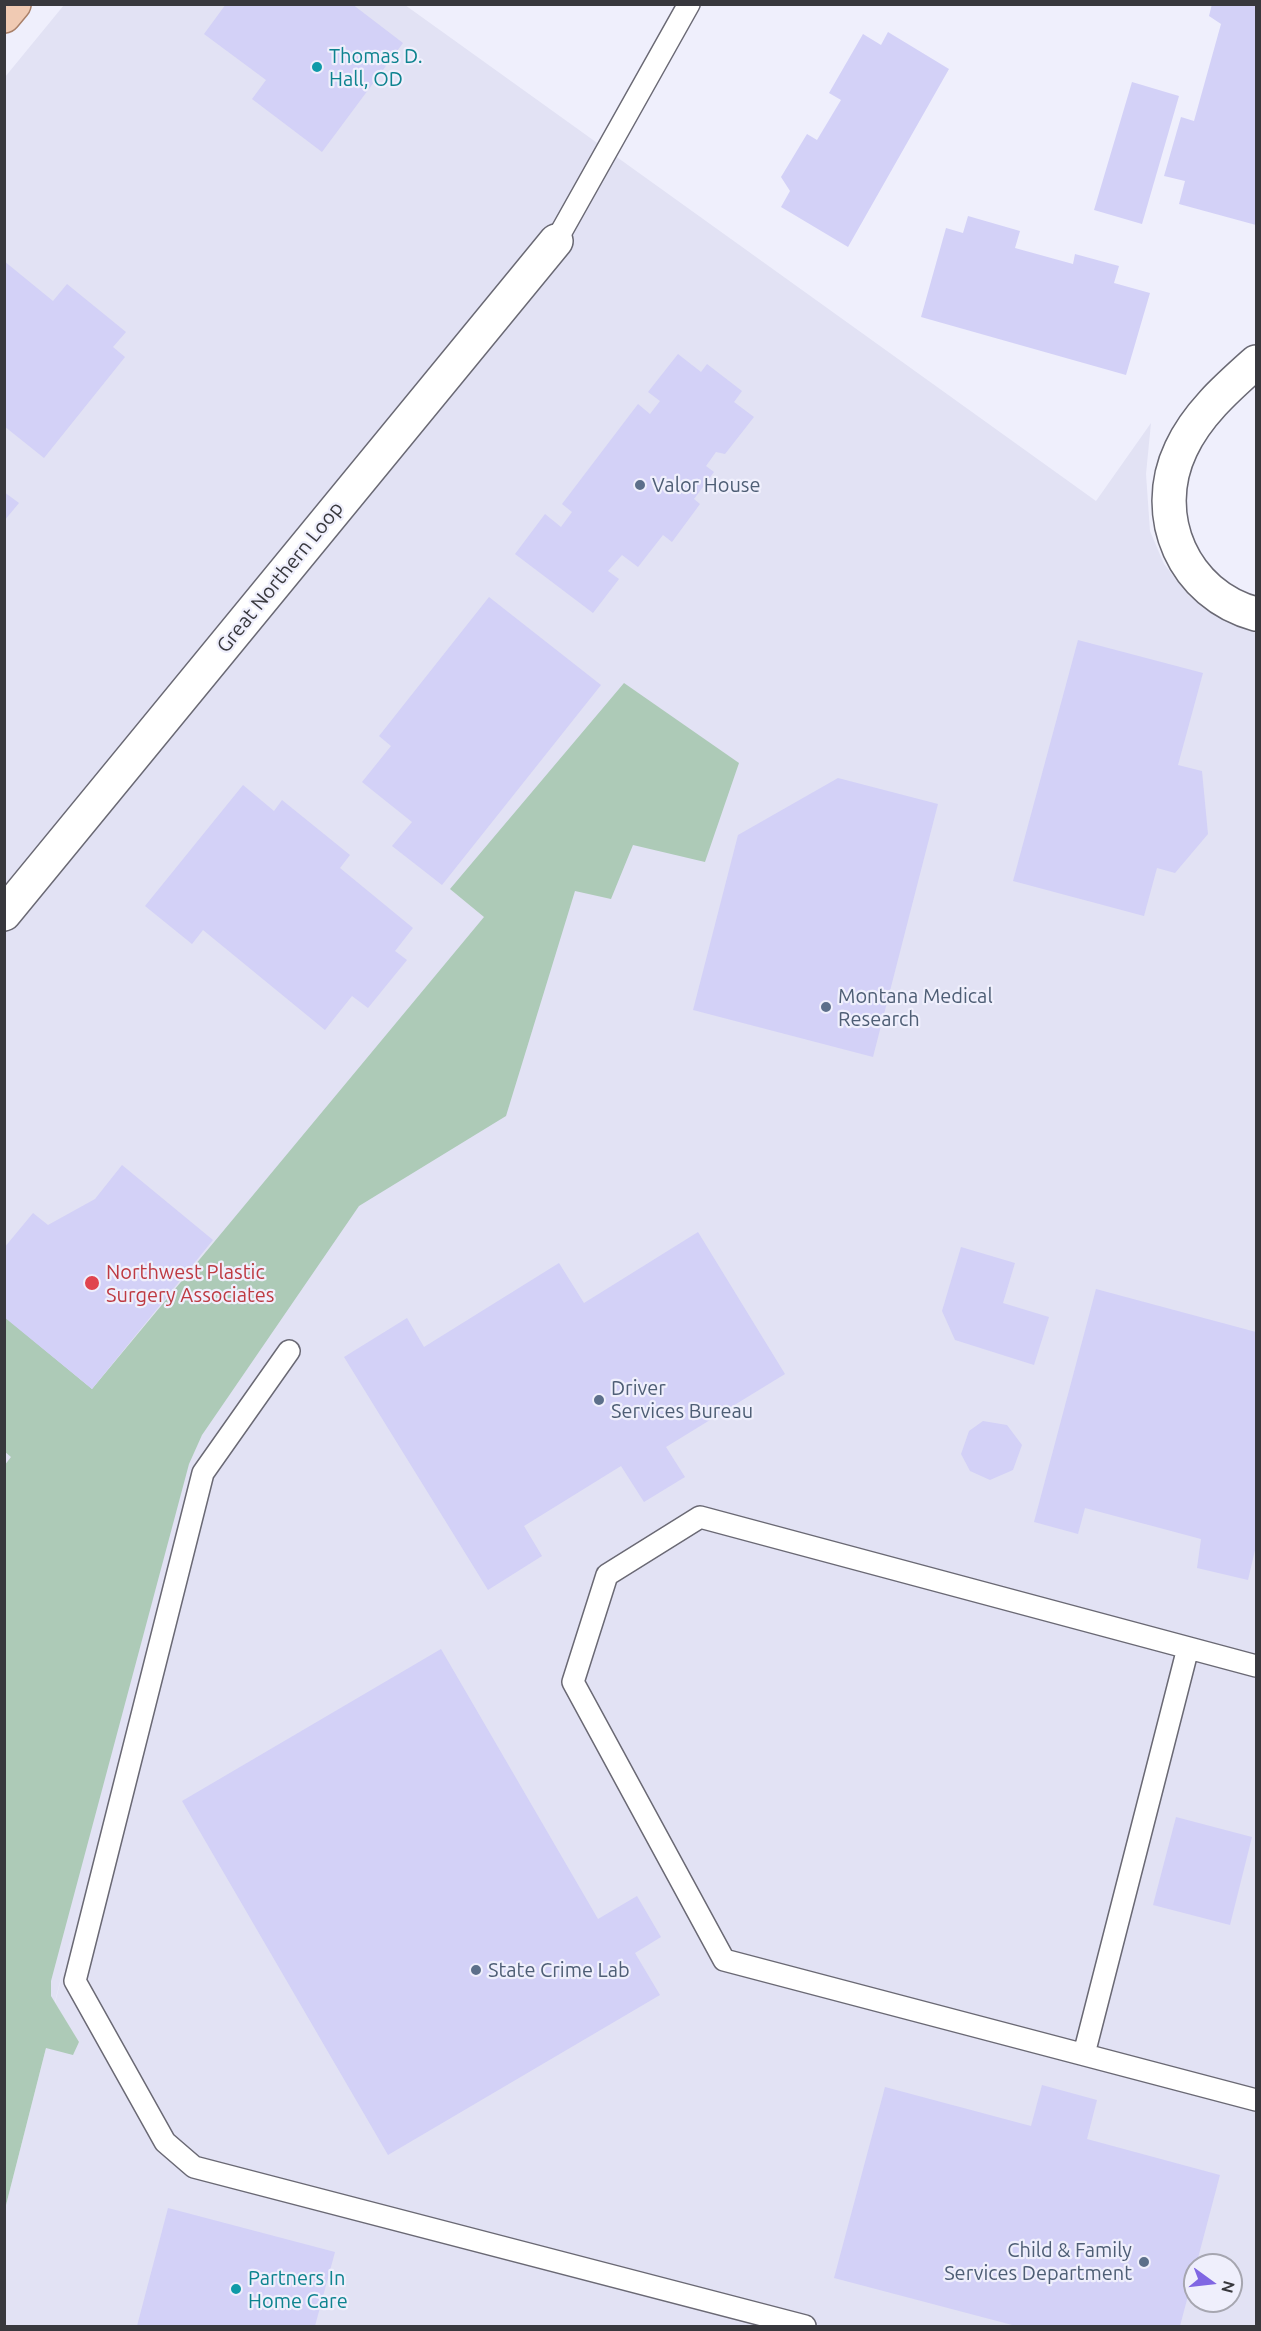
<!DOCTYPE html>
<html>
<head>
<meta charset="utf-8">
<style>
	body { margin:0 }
	#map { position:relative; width:1261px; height:2331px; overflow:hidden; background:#efeffc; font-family:Ubuntu,sans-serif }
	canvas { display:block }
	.frame { position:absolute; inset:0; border:6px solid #38383d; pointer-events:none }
	.north { position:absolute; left:1183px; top:2253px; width:60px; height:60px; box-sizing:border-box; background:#efeffc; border:2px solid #a6a6b0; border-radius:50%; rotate:105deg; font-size:16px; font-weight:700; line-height:24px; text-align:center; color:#38383d }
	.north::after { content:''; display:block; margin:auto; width:21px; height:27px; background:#8067e3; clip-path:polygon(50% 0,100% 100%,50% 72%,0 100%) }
</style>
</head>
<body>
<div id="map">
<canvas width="1261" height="2331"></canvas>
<div class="frame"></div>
<div class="north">N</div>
</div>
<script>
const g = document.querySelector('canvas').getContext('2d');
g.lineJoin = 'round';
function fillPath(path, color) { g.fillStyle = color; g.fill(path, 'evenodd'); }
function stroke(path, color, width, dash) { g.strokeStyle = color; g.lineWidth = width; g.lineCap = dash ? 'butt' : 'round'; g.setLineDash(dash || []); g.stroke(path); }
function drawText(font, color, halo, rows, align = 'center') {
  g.font = font + ' Ubuntu,sans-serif'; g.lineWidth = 4.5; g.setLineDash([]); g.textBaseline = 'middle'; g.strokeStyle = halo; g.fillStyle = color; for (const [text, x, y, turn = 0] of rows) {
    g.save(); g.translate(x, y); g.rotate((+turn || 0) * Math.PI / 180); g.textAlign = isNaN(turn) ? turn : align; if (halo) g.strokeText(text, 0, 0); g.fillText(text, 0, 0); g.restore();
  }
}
const built = new Path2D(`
	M64,5h341l691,496 55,-78 -5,51 4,57 14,33 25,32 40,20 27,10v1700h-1251v-117l41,-161 33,-5 -24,-40 42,-168 -92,365v-2123zM1195,2265h36v36h-36z`);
const green = new Path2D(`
	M624,683l115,80 -34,99 -72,-17 -22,54 -36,-8 -69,225 -147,90 -157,229 -13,29 -138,517v15l28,46 -6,13 -27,-7 -41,161 -1,-743 7,-9 -7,-6 1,-134 87,72 392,-472 -34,-28z`);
const building = new Path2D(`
	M226,4h126l51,39 -81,109 -70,-53 14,-19 -62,-46z
	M1212,4h44v221l-77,-21 6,-23 -21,-5 17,-59 13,4 27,-97 -12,-8z
	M888,32l61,37 -101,178 -67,-40 9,-16 -9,-14 26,-43 10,6 24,-40 -12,-7 34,-59 18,11z
	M1132,82l47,14 -37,128 -48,-14z
	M968,216l52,15 -5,17 58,16 2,-10 44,12 -5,17 36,10 -24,82 -205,-58 25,-89 17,5z
	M4,261l49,40 14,-17 59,48 -13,15 12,10 -81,101 -40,-32z
	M678,354l23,18 6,-8 35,27 -8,11 20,15 -29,37 -9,-2 -10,14 8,6 -20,27 6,5 -28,38 -9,-7 -25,32 -16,-12 -14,16 11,8 -26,34 -78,-59 30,-40 16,13 11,-15 -10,-8 76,-100 12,10 10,-13 -12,-9z
	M4,492l15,11 -15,18z
	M489,597l112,88 -159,200 -50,-39 20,-24 -50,-40 29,-36 -12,-10z
	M1078,640l125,33 -25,92 24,6 6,63 -33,39 -18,-5 -13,48 -131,-35z
	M838,778l100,26 -65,253 -180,-47 45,-175z
	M243,785l31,26 8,-11 68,55 -10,13 73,60 -18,23 12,9 -39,48 -16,-12 -27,34 -122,-100 -11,14 -47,-38z
	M122,1165l91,75 -121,149 -88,-72v-69l29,-35 15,12 47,-26z
	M698,1232l87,142 -119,73 19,30 -41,25 -23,-36 -97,60 18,30 -54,34 -144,-233 63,-39 17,29 135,-84 25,40z
	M961,1247l54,16 -12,40 46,14 -15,48 -79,-25 -13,-29z
	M1096,1289l160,43v214l-8,34 -51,-12 4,-29 -116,-31 -7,26 -44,-12z
	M983,1421l24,4 15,20 -9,25 -23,10 -20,-9 -9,-17 8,-23z
	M441,1649l157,270 39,-23 24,41 -26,16 25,42 -272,160 -206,-354z
	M1176,1817l76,20 -22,88 -77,-20z
	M1042,2085l55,15 -10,39 133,36 -40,151h-164l-182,-48 51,-191 146,39z
	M168,2208l167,44 -20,74h-178z`);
const service = new Path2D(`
	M556,241l133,-237
	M289,1351l-86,122 -128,508 90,161 29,25 611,159
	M1256,1666l-556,-149 -93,58 -34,107 151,278 532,140
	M1084,2054l104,-406`);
const minor = new Path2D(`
	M1256,362c-28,25 -59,52 -75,87 -32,67 3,146 75,165
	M4,914l552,-673`);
const primary = new Path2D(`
	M4,16l10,-12`);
const markers = [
	[317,67,6,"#0f9aa8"],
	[640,485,6,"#5c6f8a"],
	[826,1007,6,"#5c6f8a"],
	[92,1283,8,"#e0444e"],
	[599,1400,6,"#5c6f8a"],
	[476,1970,6,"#5c6f8a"],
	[1144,2262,6,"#5c6f8a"],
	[236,2289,6,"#0f9aa8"]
];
const cultureNames = [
	["Thomas D.",329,56],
	["Hall, OD",329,79],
	["Partners In",248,2278],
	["Home Care",248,2301]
];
const serviceNames = [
	["Valor House",652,485],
	["Montana Medical",838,996],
	["Research",838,1019],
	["Driver",611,1388],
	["Services Bureau",611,1411],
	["State Crime Lab",488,1970],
	["Child & Family",1132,2250,"right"],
	["Services Department",1132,2273,"right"]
];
const streetNames = [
	["Great Northern Loop",280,577,-51]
];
const healthNames = [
	["Northwest Plastic",106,1272],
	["Surgery Associates",106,1295]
];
fillPath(built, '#e2e2f4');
fillPath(green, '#adcab7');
fillPath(building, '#d3d1f7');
stroke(service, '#6a6974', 24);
stroke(minor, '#6a6974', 36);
stroke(primary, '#a98069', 36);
stroke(service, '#fff', 21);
stroke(minor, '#fff', 33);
stroke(primary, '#f0cab3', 33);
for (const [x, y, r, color] of markers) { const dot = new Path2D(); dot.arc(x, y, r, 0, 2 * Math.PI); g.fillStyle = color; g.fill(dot); stroke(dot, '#efeffc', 2); }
drawText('20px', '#0d838f', '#efeffc', cultureNames, 'left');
drawText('20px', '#4e5e75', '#efeffc', serviceNames, 'left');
drawText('20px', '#38383d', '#efeffc', streetNames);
drawText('20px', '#be3a42', '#efeffc', healthNames, 'left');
</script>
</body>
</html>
